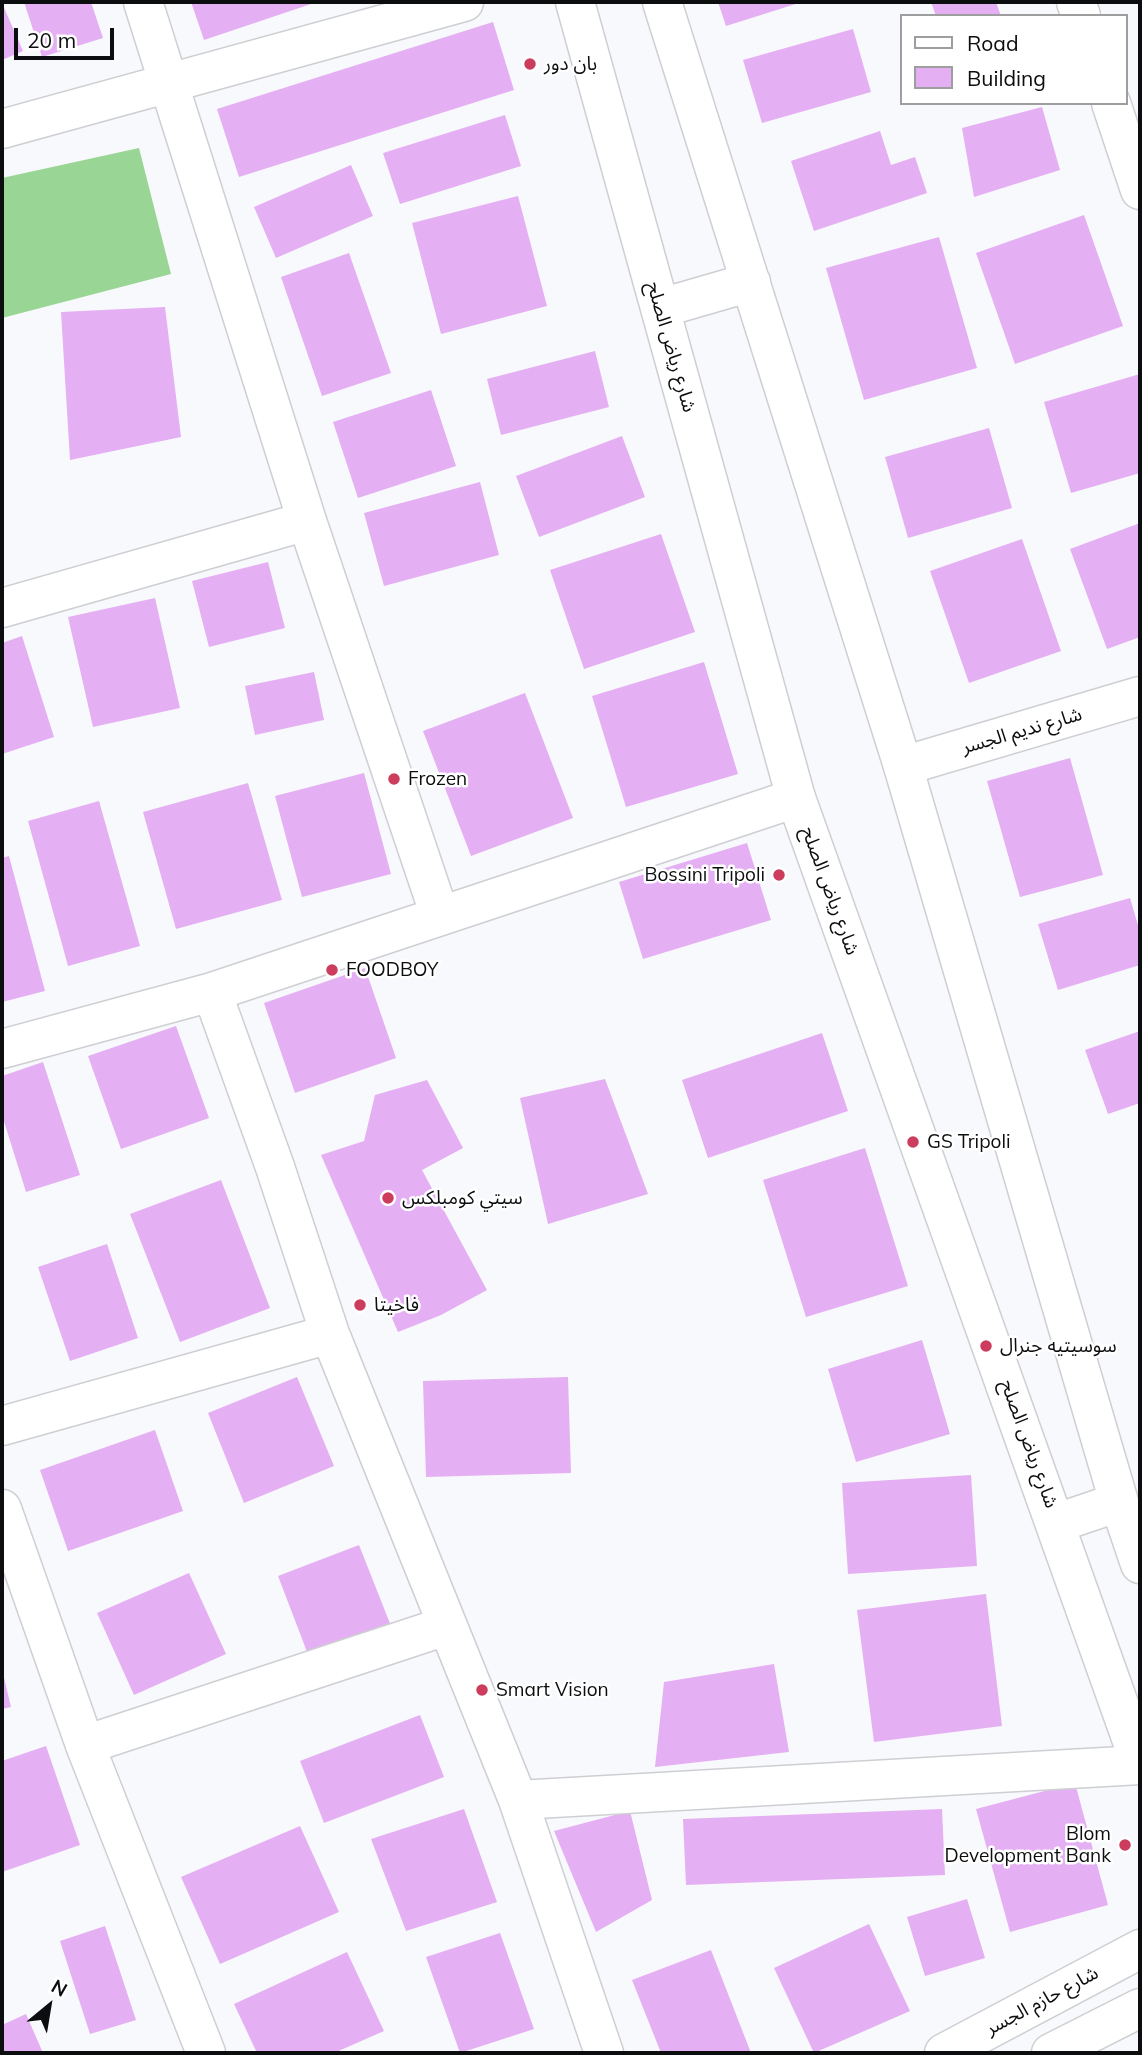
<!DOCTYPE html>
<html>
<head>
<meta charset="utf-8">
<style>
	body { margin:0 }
	#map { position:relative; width:1142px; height:2055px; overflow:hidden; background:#f8f9fc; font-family:Mulish,sans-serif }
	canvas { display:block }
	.frame { position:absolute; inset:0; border:4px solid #0c0d0e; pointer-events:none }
	.legend { position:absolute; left:900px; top:14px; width:228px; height:91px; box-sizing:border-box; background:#fff; border:2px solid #9e9e9f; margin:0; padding:9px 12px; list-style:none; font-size:21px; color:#0c0d0e }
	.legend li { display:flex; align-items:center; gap:14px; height:35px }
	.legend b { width:35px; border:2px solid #9e9e9f }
	.north { position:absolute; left:14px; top:1971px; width:70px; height:70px; -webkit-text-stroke:5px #fff; paint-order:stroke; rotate:30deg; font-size:19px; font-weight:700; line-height:28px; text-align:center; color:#0c0d0e }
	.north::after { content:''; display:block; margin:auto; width:24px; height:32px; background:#0c0d0e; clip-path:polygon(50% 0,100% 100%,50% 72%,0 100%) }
	.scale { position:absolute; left:14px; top:28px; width:100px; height:32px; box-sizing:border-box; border:4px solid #0c0d0e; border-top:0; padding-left:9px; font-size:21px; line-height:24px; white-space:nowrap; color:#0c0d0e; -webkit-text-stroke:5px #fff; paint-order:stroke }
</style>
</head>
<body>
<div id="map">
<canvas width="1142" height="2055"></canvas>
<div class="frame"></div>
<ul class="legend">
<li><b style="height:9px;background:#fff"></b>Road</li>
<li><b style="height:19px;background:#e5aff3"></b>Building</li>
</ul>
<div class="north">N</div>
<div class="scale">20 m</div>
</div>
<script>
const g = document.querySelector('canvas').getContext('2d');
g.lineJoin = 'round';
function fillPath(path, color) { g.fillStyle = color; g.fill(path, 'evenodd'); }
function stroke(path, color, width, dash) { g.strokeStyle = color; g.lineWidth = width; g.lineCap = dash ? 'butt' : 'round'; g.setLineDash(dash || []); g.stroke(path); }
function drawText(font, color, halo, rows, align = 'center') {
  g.font = font + ' Mulish,"Noto Sans Arabic",sans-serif'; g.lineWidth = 5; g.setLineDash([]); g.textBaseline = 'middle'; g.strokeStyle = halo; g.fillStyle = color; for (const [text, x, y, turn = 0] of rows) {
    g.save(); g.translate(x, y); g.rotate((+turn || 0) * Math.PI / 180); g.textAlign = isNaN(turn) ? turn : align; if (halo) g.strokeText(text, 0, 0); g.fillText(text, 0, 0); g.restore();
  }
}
const forest = new Path2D(`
	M139,148l32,126 -169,44v-140z`);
const building = new Path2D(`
	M24,2h67l12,36 -61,19z
	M191,2h126l-113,38z
	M718,2h84l-76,24z
	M931,2h65l5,14h-65z
	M2,3l21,48 -21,9z
	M493,22l21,68 -275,87 -22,-68z
	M853,29l18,63 -109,31 -19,-63z
	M1042,107l18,63 -86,27 -12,-69z
	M505,115l16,51 -121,38 -17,-51z
	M880,131l11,34 24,-8 12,36 -113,38 -23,-70z
	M351,165l22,51 -97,42 -22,-51z
	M518,196l29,110 -106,28 -29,-111z
	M1084,215l39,111 -108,38 -39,-111z
	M939,237l38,131 -113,32 -38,-132z
	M349,253l42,120 -69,23 -41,-119z
	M165,307l16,130 -111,23 -9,-148z
	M595,351l14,56 -108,28 -14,-56z
	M1140,374v99l-69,20 -27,-91z
	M431,390l25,76 -98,32 -25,-76z
	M989,428l23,80 -104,30 -23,-81z
	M622,436l23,61 -106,40 -23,-61z
	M480,482l19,73 -115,31 -20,-73z
	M1140,523v114l-33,12 -37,-100z
	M661,534l34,98 -111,37 -34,-99z
	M1022,539l39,112 -92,32 -39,-112z
	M268,562l17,66 -76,19 -17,-66z
	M155,598l25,110 -87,19 -25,-110z
	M22,636l32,101 -52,17v-111z
	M704,662l34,112 -112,33 -34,-111z
	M314,672l10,48 -69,15 -10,-49z
	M525,693l48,125 -102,38 -48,-125z
	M1070,758l33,117 -83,22 -33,-116z
	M364,773l27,101 -89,23 -27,-101z
	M248,783l34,117 -106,29 -33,-117z
	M99,801l41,145 -72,20 -40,-145z
	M747,843l24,77 -128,39 -24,-77z
	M9,856l36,135 -43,11v-144z
	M1130,898l10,34v33l-82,25 -20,-66z
	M365,968l31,90 -101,35 -31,-90z
	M176,1026l33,92 -88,31 -33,-93z
	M1140,1031v72l-32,11 -23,-64z
	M822,1033l26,78 -140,47 -26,-78z
	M43,1062l37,113 -54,17 -24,-77v-39z
	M605,1079l43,115 -100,30 -28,-126z
	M427,1080l36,68 -41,22 65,120 -46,25 -43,17 -77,-177 43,-14 11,-46z
	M865,1148l43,138 -102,31 -43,-137z
	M221,1180l49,128 -90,34 -50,-128z
	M107,1244l31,94 -68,23 -32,-94z
	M922,1340l28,94 -94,28 -28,-93z
	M297,1377l37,89 -90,37 -36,-90z
	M568,1377l3,96 -145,4 -3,-96z
	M155,1430l28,81 -115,40 -28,-81z
	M971,1475l6,91 -129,8 -6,-91z
	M359,1545l32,81 -82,31 -31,-81z
	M189,1573l37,81 -92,41 -37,-82z
	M986,1594l16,132 -128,16 -17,-132z
	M774,1664l15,88 -134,15 9,-85z
	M2,1669l9,38 -9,2z
	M420,1715l24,62 -120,46 -24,-62z
	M46,1746l34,99 -78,27v-111z
	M1075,1783l33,122 -98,27 -34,-123z
	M464,1809l33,93 -91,29 -35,-92z
	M942,1809l3,66 -259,10 -3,-66z
	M630,1811l22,89 -56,32 -42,-101z
	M300,1826l39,86 -119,52 -39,-87z
	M967,1899l18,59 -60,18 -18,-59z
	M869,1924l41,87 -96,42 -40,-85z
	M105,1926l31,94 -46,14 -30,-93z
	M500,1933l34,96 -74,24 -34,-96z
	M711,1950l40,103h-90l-29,-73z
	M347,1952l37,79 -50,22h-77l-23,-49z
	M26,2014l17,39h-41v-28z`);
const minor = new Path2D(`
	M143,2l164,519 133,395
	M1076,2l5,14
	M1111,103l29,87
	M2,129l462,-127
	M2,608l305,-87
	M903,766l237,-70
	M212,992l63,175 55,167 188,466 86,253
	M2,1049l210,-57 584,-194
	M2,1426l328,-92
	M2,1509l83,236 121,308
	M85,1745l361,-119
	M518,1800l622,-35`);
const tertiary = new Path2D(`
	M575,2l221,796 344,965
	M662,2l241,764 216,736 21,62
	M661,308l90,-26
	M1057,1523l62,-21
	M944,2053l196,-104
	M1051,2053l89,-45`);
const markers = [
	[530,64,7,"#cc3c5c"],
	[394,779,7,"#cc3c5c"],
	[779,875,7,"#cc3c5c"],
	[332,970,7,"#cc3c5c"],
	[913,1142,7,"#cc3c5c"],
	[388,1198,7,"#cc3c5c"],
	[360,1305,7,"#cc3c5c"],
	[986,1346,7,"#cc3c5c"],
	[482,1690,7,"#cc3c5c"],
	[1125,1845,7,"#cc3c5c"]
];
const poiNames = [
	["بان دور",544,64],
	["Frozen",408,779],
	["Bossini Tripoli",765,875,"right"],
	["FOODBOY",346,970],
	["GS Tripoli",927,1142],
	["سيتي كومبلكس",402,1198],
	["فاخيتا",374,1305],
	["سوسيتيه جنرال",1000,1346],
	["Smart Vision",496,1690],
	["Blom",1111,1834,"right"],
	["Development Bank",1111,1856,"right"]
];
const streetNames = [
	["شارع رياض الصلح",671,347,74],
	["شارع نديم الجسر",1022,731,-16],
	["شارع رياض الصلح",830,891,70],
	["شارع رياض الصلح",1029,1444,70],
	["شارع حازم الجسر",1042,2001,-28]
];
fillPath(forest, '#99d594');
fillPath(building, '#e5aff3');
stroke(minor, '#cecfd2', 41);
stroke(tertiary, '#cecfd2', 41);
stroke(minor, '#fff', 38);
stroke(tertiary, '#fff', 38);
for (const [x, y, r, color] of markers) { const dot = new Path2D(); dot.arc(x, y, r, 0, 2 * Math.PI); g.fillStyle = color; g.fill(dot); stroke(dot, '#fff', 2.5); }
drawText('19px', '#0c0d0e', '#fff', poiNames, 'left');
drawText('19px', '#0c0d0e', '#fff', streetNames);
</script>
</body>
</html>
